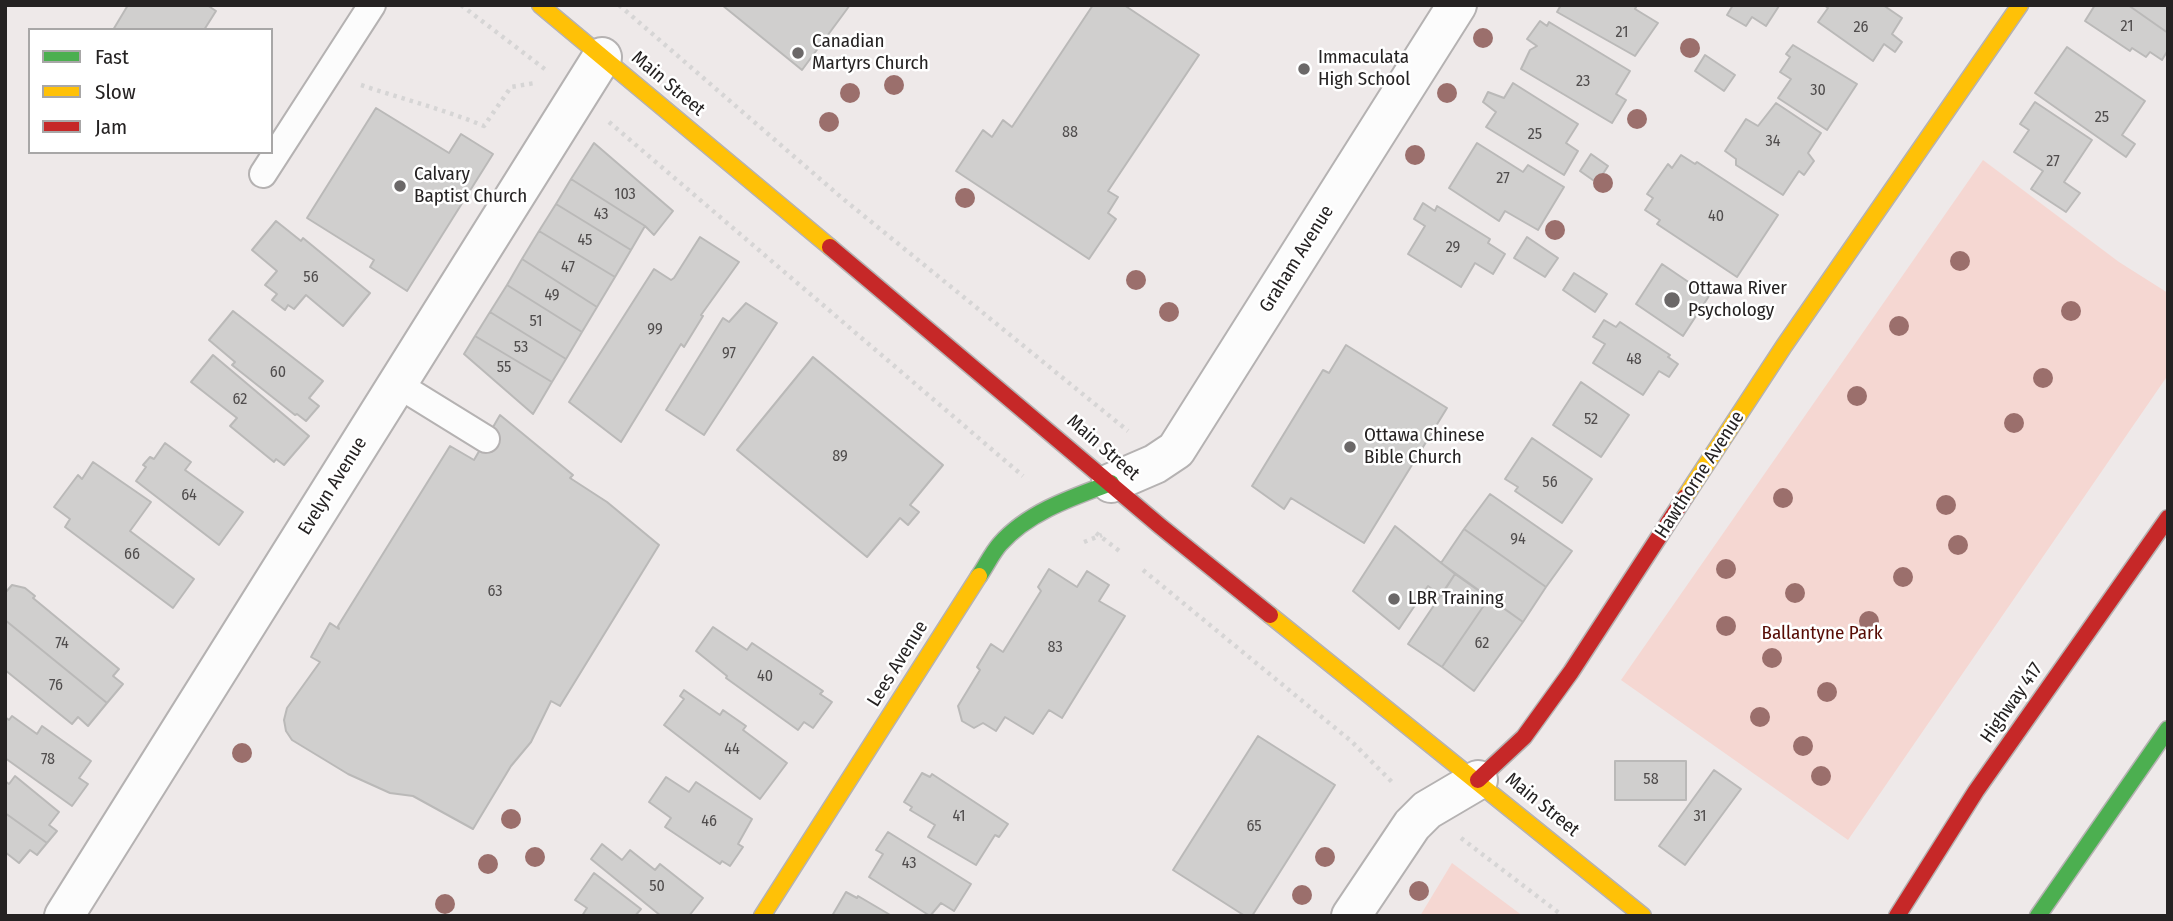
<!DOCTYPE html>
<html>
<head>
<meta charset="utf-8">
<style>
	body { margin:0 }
	#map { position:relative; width:2173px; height:921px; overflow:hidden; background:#eee9e9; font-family:"Fira Sans Condensed",sans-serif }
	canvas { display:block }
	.frame { position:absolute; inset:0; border:7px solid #252222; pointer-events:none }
	.legend { position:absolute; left:28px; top:28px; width:245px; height:126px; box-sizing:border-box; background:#fff; border:2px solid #a8a7a7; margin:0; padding:9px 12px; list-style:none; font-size:21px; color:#252222 }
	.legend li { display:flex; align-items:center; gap:14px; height:35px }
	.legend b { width:35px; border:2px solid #a8a7a7 }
</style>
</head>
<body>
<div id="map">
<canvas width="2173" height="921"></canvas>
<div class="frame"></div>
<ul class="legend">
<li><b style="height:9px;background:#4caf50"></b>Fast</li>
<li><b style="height:9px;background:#ffc107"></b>Slow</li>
<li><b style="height:9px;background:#c62828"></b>Jam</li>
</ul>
</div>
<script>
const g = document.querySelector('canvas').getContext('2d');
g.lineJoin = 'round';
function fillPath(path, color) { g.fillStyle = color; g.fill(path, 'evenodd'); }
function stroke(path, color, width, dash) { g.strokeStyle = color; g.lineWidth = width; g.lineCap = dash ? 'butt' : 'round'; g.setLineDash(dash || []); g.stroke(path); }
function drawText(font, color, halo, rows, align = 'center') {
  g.font = font + ' "Fira Sans Condensed",sans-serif'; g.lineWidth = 5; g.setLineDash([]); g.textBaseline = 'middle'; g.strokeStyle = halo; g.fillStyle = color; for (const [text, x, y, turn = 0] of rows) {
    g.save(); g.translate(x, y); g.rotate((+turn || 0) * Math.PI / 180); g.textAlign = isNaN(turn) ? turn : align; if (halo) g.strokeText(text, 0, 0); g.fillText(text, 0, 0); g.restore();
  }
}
const green = new Path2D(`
	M1983,160l136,102 49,31v82l-320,465 -227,-160z
	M1452,863l71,53h-103z`);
const building = new Path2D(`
	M128,5h79l9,6 -12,19h-91z
	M722,5h128l-48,65z
	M1093,5h31l75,50 -91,136 10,6 -10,16 8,6 -27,40 -133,-88 27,-41 9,7 11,-17 9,7z
	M1561,5h76l-2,4 23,14 -23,33 -78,-44z
	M1733,5h45l1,1 -13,20 -14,-9 -6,9 -19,-11z
	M1824,5h59l19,13 -10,16 10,8 -7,10 -11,-8 -11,17 -55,-39 10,-14z
	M2095,5h33l40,28v17l-6,10 -12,-8 -4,5 -14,-9 -2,3 -45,-30z
	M2128,5h40v28z
	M1540,21l7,5 2,-4 81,49 -14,23 10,6 -14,23 -91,-54 9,-19 7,-4 -10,-7z
	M1793,45l64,39 -30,46 -49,-32 13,-19 -11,-7 10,-15 -4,-3z
	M2067,47l78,54 -23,34 13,9 -9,13 -91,-64z
	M1705,55l30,20 -11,16 -29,-20z
	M1513,83l65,41 -12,19 12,8 -14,24 -78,-48 10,-15 -13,-10 5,-10 16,6z
	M2035,102l57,38 -28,42 16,11 -14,19 -35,-23 12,-18 -29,-19 15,-22 -9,-6z
	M1776,103l45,30 -13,20 6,8 -10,14 -5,-4 -16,24 -47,-30v-6l-11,-8 21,-32 12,7z
	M376,108l73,45 12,-19 32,20 -86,137 -37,-24 4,-7 -67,-42z
	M594,143l79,68 -19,24 -9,-9 -74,-47z
	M1477,143l46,29 5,-7 36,22 -26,43 -33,-19 -6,10 -50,-33z
	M1591,154l17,12 -11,17 -17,-12z
	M1681,155l14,9 2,-2 81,53 -41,62 -80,-53 3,-4 -15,-10 8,-12 -6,-4 21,-30 4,4z
	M571,179l74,47 -14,24 -75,-46z
	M1423,203l12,8 2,-5 53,33 -2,4 17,11 -12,20 -18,-11 -14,24 -53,-33 17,-28 -11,-7z
	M556,204l75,46 -16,27 -76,-46z
	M276,221l25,20 2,-3 67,55 -27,33 -37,-31 -12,14 -6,-4 -3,5 -13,-10 5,-6 -12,-9 12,-14 -25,-21z
	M539,231l76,46 -18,30 -75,-48z
	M700,237l39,25 -38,53 2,1 -19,31 -3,-3 -60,98 -52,-40 85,-133 17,11 3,-2z
	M1527,237l31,21 -13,19 -31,-19z
	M522,259l75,48 -15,25 -75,-47z
	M1662,264l47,32 -26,40 -47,-32z
	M1574,273l33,21 -12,18 -32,-22z
	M507,285l75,47 -16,27 -76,-47z
	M746,303l31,20 -73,112 -38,-25 57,-92 6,4z
	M233,311l90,70 -14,17 10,8 -13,15 -9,-7 -2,1 -63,-50 3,-3 -26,-22z
	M490,312l76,47 -14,23 -77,-46z
	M1604,320l12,7 4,-5 50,33 -2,2 10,7 -9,13 -10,-6 -16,24 -50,-32 12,-19 -12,-7z
	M475,336l77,46 -19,32 -69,-60z
	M1346,345l101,63 -83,135 -73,-45 -7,11 -32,-23 71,-116 6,3z
	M213,355l96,81 -25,29 -8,-6 -2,3 -44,-36 7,-8 -46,-36z
	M813,357l130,108 -33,40 9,7 -11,13 -8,-7 -33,39 -130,-107z
	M1581,382l48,33 -28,42 -48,-32z
	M500,415l73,60 -3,3 37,24 52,43 -99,161 -9,-5 -20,41 -20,24 -38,63 -60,-33 -23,-3 -42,-19 -56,-34 -6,-9 -2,-11 3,-12 33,-46 -9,-5 19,-34 9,6 -1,-3 112,-180 24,14z
	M1532,438l60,41 -30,44 -47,-32 3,-4 -13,-8z
	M165,443l26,19 -6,8 58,42 -24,33 -83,-64 10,-14 -3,-2 7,-8 4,2z
	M93,462l58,40 -21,29 64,48 -21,29 -108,-81 5,-8 -16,-12 24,-32 4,4z
	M1490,494l82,57 -26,36 -82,-58z
	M1395,526l60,48 -14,22 -13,-10 -29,43 -46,-38z
	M1464,529l82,58 -23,35 -82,-59z
	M1049,569l28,18 10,-16 22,14 -10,16 26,15 -63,102 -13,-8 -16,24 -28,-17 -9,14 -13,-8 -9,5 -12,-7 -4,-15 22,-36 -3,-3 14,-23 12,8 38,-61 -3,-4z
	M1455,574l34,24 -47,69 -34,-23z
	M12,585l13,3 10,8 -2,2 86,71 -6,7 10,8 -16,19 -102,-83v-27z
	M1489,598l34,24 -49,69 -32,-24z
	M5,620l102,83 -19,23 -10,-9 -6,7 -67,-54z
	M713,627l34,23 5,-7 71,48 -3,3 12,8 -19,26 -9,-6 -6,8 -72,-52 1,-2 -31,-25z
	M684,690l36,25 3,-5 23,16 -3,4 44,33 -27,36 -96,-74 20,-26 -4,-3z
	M12,716l25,18 5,-8 49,35 -12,17 9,6 -16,22 -67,-48v-41l4,3z
	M1258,736l77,49 -83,131h-7l-72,-46z
	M1615,761h71v39h-71z
	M1714,770l27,19 -56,76 -26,-19z
	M922,773l8,4 2,-3 76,50 -9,13 -4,-2 -19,30 -48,-28 7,-12 -25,-15 2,-3 -8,-5z
	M15,776l44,36 -10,13 8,6 -10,12 -42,-30v-32l4,3z
	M666,777l23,15 7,-10 56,37 -14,25 5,3 -13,19 -8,-5 -2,3 -55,-37 6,-9 -22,-16z
	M5,813l42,30 -10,12 -7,-5 -11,13 -14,-11z
	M888,832l83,52 -17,27 -13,-8 -11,13 -61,-39 14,-23 -7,-4z
	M602,844l20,16 8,-10 25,20 5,-6 43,34 -14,18h-28l-70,-57z
	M594,873l47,36 -6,7h-53l5,-8 -12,-8z
	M846,892l11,6 1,-2 34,20h-60z`);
const path = new Path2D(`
	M461,5l85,65
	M619,5l223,193 286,233
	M361,85c41,14 82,24 123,41l27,-39 24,-4
	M609,122l414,354
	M1096,533l26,20
	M1084,542l18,-7
	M1143,570l208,171 43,43
	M1461,838l102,78`);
const lane = new Path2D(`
	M263,174l109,-169
	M397,384l89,55`);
const street = new Path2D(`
	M1111,483l44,-19 21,-14 281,-445
	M64,916l538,-859
	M1351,916l61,-91 15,-15 51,-30`);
const fast = new Path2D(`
	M979,576c7,-10 13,-23 21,-32 28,-32 73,-47 111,-61
	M2038,916l130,-187`);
const slow = new Path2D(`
	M540,5l290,242
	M1685,497l99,-151 236,-341
	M1270,615l373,301
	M762,916l217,-340`);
const jam = new Path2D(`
	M830,247l330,279 110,89
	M1478,780l46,-43 47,-65 114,-175
	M1897,916l79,-125 192,-273`);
const trees = [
	[1483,38],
	[1690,48],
	[894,85],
	[850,93],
	[1447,93],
	[1637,119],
	[829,122],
	[1415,155],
	[1603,183],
	[965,198],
	[1555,230],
	[1960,261],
	[1136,280],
	[2071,311],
	[1169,312],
	[1899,326],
	[2043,378],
	[1857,396],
	[2014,423],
	[1783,498],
	[1946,505],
	[1958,545],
	[1726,569],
	[1903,577],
	[1795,593],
	[1869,621],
	[1726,626],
	[1772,658],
	[1827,692],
	[1760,717],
	[1803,746],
	[242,753],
	[1821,776],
	[511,819],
	[535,857],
	[1325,857],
	[488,864],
	[1419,891],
	[1302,895],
	[445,904]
];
const markers = [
	[798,53,7,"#6b6868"],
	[1304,69,7,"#6b6868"],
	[400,186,7,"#6b6868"],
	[1672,300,9,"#6b6868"],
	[1350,447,7,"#6b6868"],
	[1394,599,7,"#6b6868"]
];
const numberNames = [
	["21",2127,27],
	["26",1861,28],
	["21",1622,33],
	["23",1583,82],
	["30",1818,91],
	["25",2102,118],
	["88",1070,133],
	["25",1535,135],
	["34",1773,142],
	["27",2053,162],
	["27",1503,179],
	["103",625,195],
	["43",601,215],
	["40",1716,217],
	["45",585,241],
	["29",1453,248],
	["47",568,268],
	["56",311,278],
	["49",552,296],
	["51",536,322],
	["99",655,330],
	["53",521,348],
	["97",729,354],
	["48",1634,360],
	["55",504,368],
	["60",278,373],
	["62",240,400],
	["52",1591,420],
	["89",840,457],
	["56",1550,483],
	["64",189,496],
	["94",1518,540],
	["66",132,555],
	["63",495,592],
	["74",62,644],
	["62",1482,644],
	["83",1055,648],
	["40",765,677],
	["76",56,686],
	["44",732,750],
	["78",48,760],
	["58",1651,780],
	["41",959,817],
	["31",1700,817],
	["46",709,822],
	["65",1254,827],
	["43",909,864],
	["50",657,887]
];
const poiNames = [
	["Canadian",812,42],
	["Martyrs Church",812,64],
	["Immaculata",1318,58],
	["High School",1318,80],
	["Calvary",414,175],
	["Baptist Church",414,197],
	["Ottawa River",1688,289],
	["Psychology",1688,311],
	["Ottawa Chinese",1364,436],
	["Bible Church",1364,458],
	["LBR Training",1408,599]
];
const streetNames = [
	["Main Street",668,84,40],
	["Graham Avenue",1297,259,-58],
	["Main Street",1103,448,41],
	["Hawthorne Avenue",1700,475,-57],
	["Evelyn Avenue",333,486,-58],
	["Lees Avenue",898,664,-58],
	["Highway 417",2012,703,-55],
	["Main Street",1542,805,39]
];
const parkNames = [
	["Ballantyne Park",1822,634]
];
fillPath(green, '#f5d7d2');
fillPath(building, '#d0cfce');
stroke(building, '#bab9b8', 2);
stroke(lane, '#b5b2b2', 30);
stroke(street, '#b5b2b2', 42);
stroke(fast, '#b5b2b2', 19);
stroke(slow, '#b5b2b2', 19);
stroke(jam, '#b5b2b2', 19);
stroke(path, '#d6d5d5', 4.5, [3.5, 5]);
stroke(lane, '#fcfcfc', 26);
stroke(street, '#fcfcfc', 38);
stroke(fast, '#4caf50', 16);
stroke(slow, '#ffc107', 16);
stroke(jam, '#c62828', 16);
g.fillStyle = '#9b6f6c';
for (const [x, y] of trees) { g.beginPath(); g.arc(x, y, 10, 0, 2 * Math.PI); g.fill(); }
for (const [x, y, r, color] of markers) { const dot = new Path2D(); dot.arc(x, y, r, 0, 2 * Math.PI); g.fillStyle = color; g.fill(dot); stroke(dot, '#fff', 2.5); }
drawText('16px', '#504d4d', null, numberNames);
drawText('19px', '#252222', '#fff', poiNames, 'left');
drawText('19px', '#252222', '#fff', streetNames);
drawText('19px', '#570c05', '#fff', parkNames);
</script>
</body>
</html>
